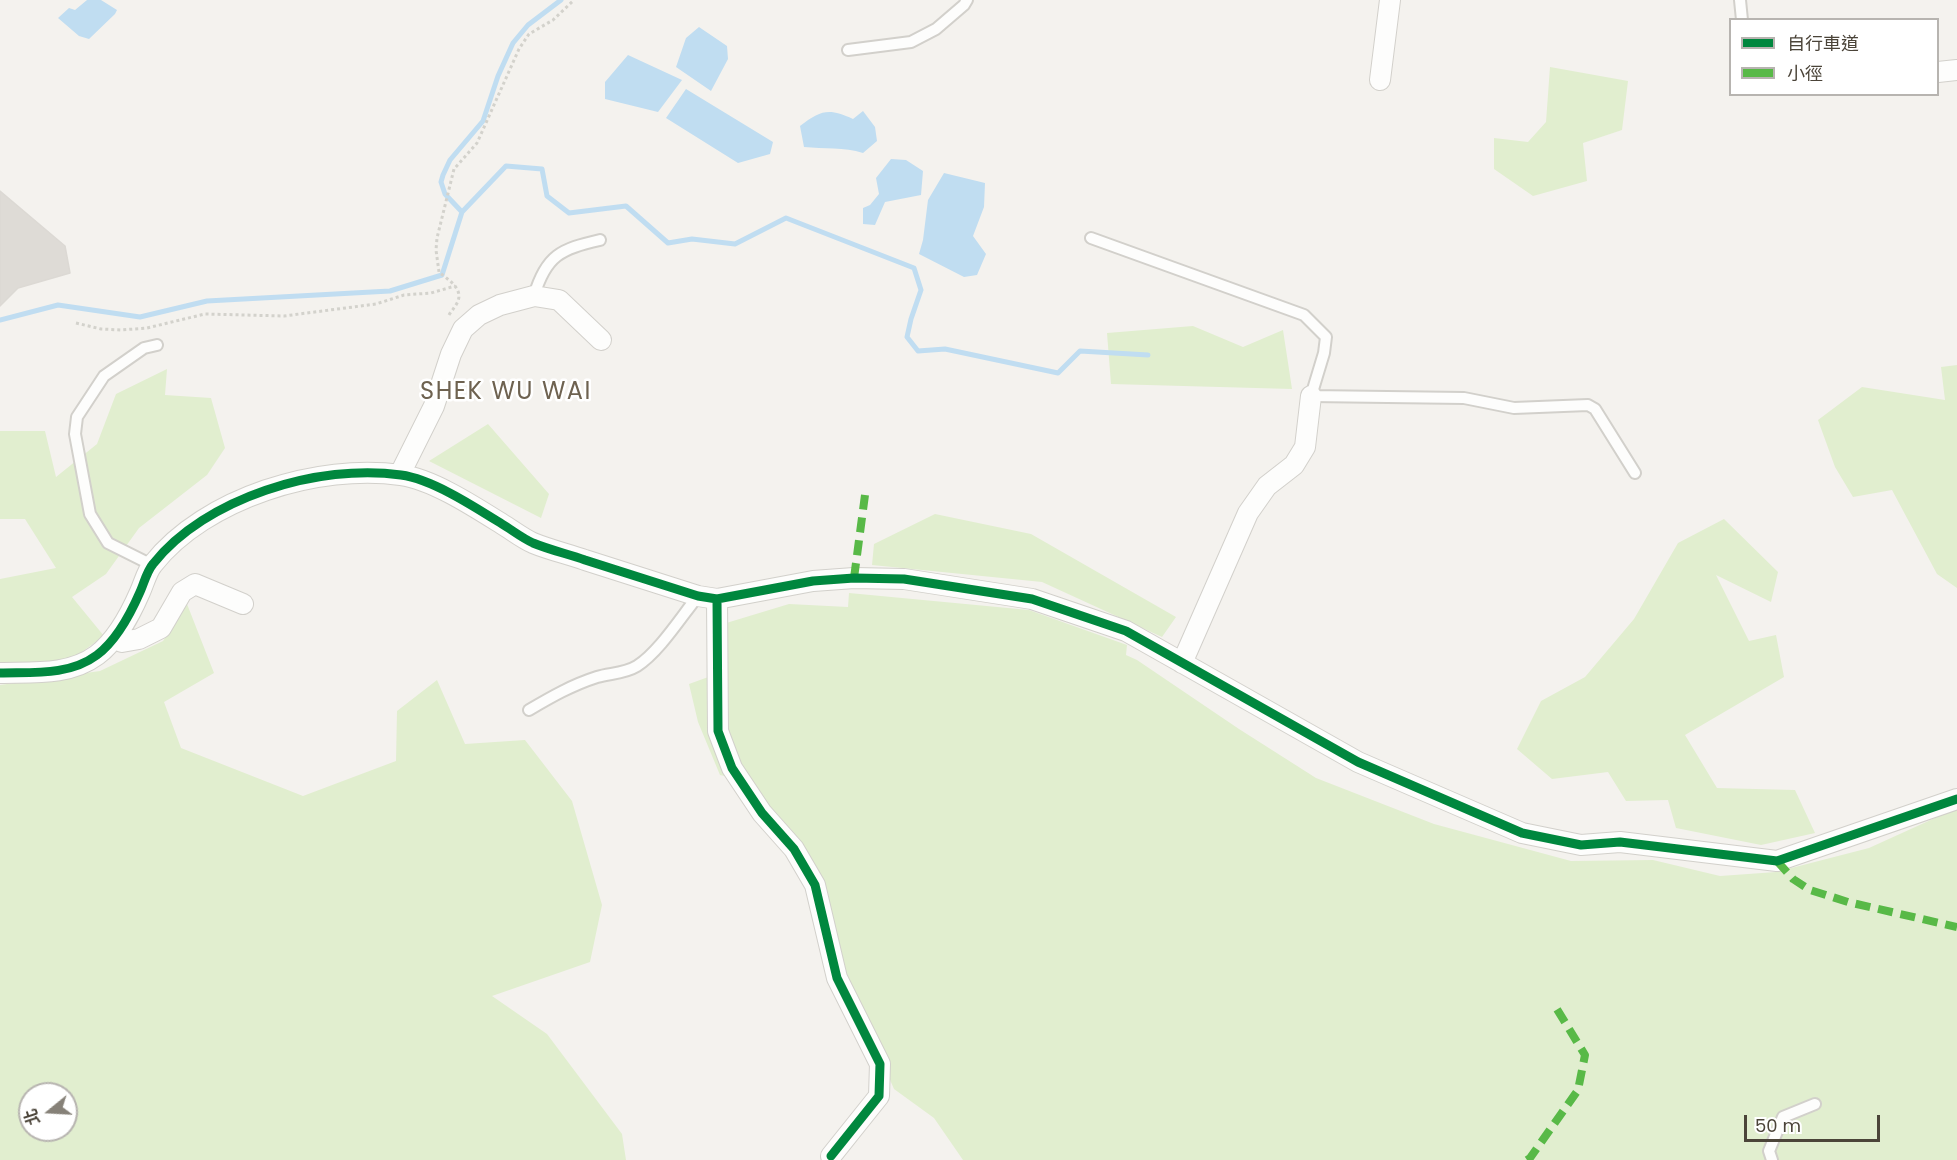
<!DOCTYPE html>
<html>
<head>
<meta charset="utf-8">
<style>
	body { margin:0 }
	#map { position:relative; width:1957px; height:1160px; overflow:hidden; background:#f4f2ee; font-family:Poppins,"Noto Sans TC",sans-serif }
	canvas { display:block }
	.legend { position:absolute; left:1729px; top:18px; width:210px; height:78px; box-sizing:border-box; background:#fff; border:2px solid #b7b4b0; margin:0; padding:8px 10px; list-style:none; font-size:18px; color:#4b4439 }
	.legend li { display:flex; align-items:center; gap:12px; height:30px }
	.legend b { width:30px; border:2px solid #b7b4b0 }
	.north { position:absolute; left:18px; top:1082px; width:60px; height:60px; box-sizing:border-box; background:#fff; border:2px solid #b7b4b0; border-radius:50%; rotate:252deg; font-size:16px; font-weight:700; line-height:24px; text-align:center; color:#4b4439 }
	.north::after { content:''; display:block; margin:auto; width:21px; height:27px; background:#868178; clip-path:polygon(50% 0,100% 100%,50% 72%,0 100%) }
	.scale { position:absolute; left:1744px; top:1115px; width:136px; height:27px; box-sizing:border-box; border:3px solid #4b4439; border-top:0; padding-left:8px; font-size:18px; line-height:21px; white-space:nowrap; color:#4b4439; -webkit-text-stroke:4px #fff; paint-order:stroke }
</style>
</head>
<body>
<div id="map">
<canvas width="1957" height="1160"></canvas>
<ul class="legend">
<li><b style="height:8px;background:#00873e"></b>自行車道</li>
<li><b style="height:8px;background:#58b947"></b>小徑</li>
</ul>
<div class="north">北</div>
<div class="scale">50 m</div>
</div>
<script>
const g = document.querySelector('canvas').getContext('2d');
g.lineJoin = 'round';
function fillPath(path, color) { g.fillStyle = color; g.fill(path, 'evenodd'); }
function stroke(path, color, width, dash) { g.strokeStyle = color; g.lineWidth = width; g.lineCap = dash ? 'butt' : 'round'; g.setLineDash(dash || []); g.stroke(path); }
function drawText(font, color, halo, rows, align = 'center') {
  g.font = font + ' Poppins,sans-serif'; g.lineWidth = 5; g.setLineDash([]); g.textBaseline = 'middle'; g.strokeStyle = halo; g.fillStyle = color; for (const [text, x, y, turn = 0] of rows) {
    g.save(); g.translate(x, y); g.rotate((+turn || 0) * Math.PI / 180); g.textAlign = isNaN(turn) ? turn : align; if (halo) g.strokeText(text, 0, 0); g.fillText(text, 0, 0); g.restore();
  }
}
const green = new Path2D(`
	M1550,67l78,14 -6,49 -39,13 4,38 -54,15 -39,-27v-31l34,4 18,-20z
	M1193,326l50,21 40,-17 9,59 -181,-5 -4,-51z
	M1957,365v223l-20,-14 -45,-84 -39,7 -18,-30 -17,-47 44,-33 83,13 -4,-33z
	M167,369l-2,26 46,3 14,50 -18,27 -68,53 -33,46 -34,23 32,39 -32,23 -27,5 -45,1v-86l56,-11 -31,-49h-25v-88h45l11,46 41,-33 19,-50z
	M488,424l61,70 -8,24 -112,-57z
	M935,514l96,20 145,83 -14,20 -120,-55 -170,-17 2,-21z
	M1724,519l54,53 -7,30 -55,-27 33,66 27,-6 8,42 -99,58 32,53 78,2 20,43 -54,12 -85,-17 -8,-28 -42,1 -18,-29 -56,7 -35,-30 24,-48 44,-24 49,-58 44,-76z
	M849,593l180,17 98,35 -1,10 11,5 102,69 77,49 118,46 137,37 82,-1 67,16 56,-4 93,-24 88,-40v352h-994l-29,-42 -40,-29 -20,-46 -29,-53 -35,-128 -61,-80 -29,-7 -22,-53 -9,-38 33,-12 1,-48 66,-20 59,3z
	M187,604l27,69 -50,29 17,46 122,48 93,-35 1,-50 40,-31 28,64 60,-4 47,61 30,104 -12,57 -98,34 55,38 75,100 4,26h-626v-475l100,-14 63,-30zM30,1094h36v36h-36z`);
const water = new Path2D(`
	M87,0h14l16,10 -2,4 -26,25 -10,-3 -21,-18 11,-10 6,2z
	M699,27l28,19 1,13 -17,32 -35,-24 10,-29z
	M628,55l54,25 -24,32 -53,-13v-17z
	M686,89l87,53 -3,12 -32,9 -72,-45z
	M863,111l12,16 2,14 -14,12c-19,-6 -39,-4 -59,-6l-4,-21c21,-16 29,-18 53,-7z
	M891,159l15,1 17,11 -2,24 -36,7 -10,23 -12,-1v-16l7,-3 9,-11 -3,-16z
	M944,173l41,10 -1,24 -11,29 13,18 -9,21 -13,2 -45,-23 4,-14 5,-40z`);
const stream = new Path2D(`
	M462,212l-17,-18 -4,-12 2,-7 7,-15 33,-39 15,-45 15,-33 15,-18 33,-25
	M0,320l58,-15 82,12 67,-16 183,-10 52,-16 20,-63 44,-46 36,3 5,27 22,17 57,-7 42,37 24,-4 43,5 51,-26 128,50 7,22 -10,29 -4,18 11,14 27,-2 113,24 22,-22 68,4`);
const building = new Path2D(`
	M0,191l65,55 5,27 -52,15 -18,18z`);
const path = new Path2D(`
	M449,315c3,-5 7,-9 9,-14 5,-13 -11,-22 -19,-29l-3,-22 1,-12 17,-69 23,-26 42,-94 10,-15 24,-14 21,-20
	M76,323l25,6 20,1 26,-2 58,-14 79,2 92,-12 28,-9 27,-2 24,-7`);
const service = new Path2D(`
	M1740,0l2,20
	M848,50l63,-8 25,-13 28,-24 3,-5
	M1091,238l213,77 22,22 -2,16 -13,43 153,2 50,10 74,-3 7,4 40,64
	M534,296c12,-41 27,-47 66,-56
	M152,565l-44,-22 -18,-29 -15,-80 2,-17 27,-41 40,-28 13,-3
	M529,710c22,-13 43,-25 68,-33 13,-4 27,-3 40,-11 22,-14 44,-49 61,-70
	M1772,1160l-3,-9 14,-34 32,-13`);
const minor = new Path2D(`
	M1938,72l19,-2
	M1380,80l10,-80
	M400,474l34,-68 17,-52 12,-25 16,-14 21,-10 34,-9 25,4 42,40
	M717,599l1,132 14,37 30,45 32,36 21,36 22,93 43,86 -1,32 -48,60
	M114,639l8,3 17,-3 22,-11 21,-36 13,-8 48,20
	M1182,663l66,-150 19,-27 27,-21 11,-18 6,-51
	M0,673c32,-1 69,3 97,-18 20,-15 33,-40 43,-63 4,-9 7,-21 13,-28 52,-66 166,-101 248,-89 31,4 74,32 101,49 10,6 20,14 31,19 17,7 35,11 52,17 38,12 75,24 113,36l19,3 96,-18 41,-3 50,1 128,20 94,32 232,131 164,71 59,12 39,-3 157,19 180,-62`);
const quiet = new Path2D(`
	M854,578l11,-83
	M1777,861l16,18 17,11 38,12 109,25
	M1527,1160l3,-2 48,-68 7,-35 -30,-49`);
const cycleway = new Path2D(`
	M717,599l1,132 14,37 30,45 32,36 21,36 22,93 43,86 -1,32 -48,60
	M0,673c32,-1 69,3 97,-18 20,-15 33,-40 43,-63 4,-9 7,-21 13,-28 52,-66 166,-101 248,-89 31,4 74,32 101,49 10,6 20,14 31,19 17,7 35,11 52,17 38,12 75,24 113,36l19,3 96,-18 41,-3 50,1 128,20 94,32 232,131 164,71 59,12 39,-3 157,19 180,-62`);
const quarterNames = [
	["SHEK WU WAI",506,393]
];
fillPath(green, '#e1eecf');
fillPath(water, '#c0ddf1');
stroke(stream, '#c0ddf1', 5);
fillPath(building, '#dedbd6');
stroke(building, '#dcd9d4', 1.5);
stroke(service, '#d2d0cb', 14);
stroke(minor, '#d2d0cb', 22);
stroke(path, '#d3d2cc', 3, [3, 3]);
stroke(service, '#fdfdfc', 10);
stroke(minor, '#fdfdfc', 20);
stroke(quiet, '#58b947', 8, [15, 8]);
stroke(cycleway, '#00873e', 9);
g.letterSpacing = '1.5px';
drawText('24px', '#6e6250', '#fff', quarterNames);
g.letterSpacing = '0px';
</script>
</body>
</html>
